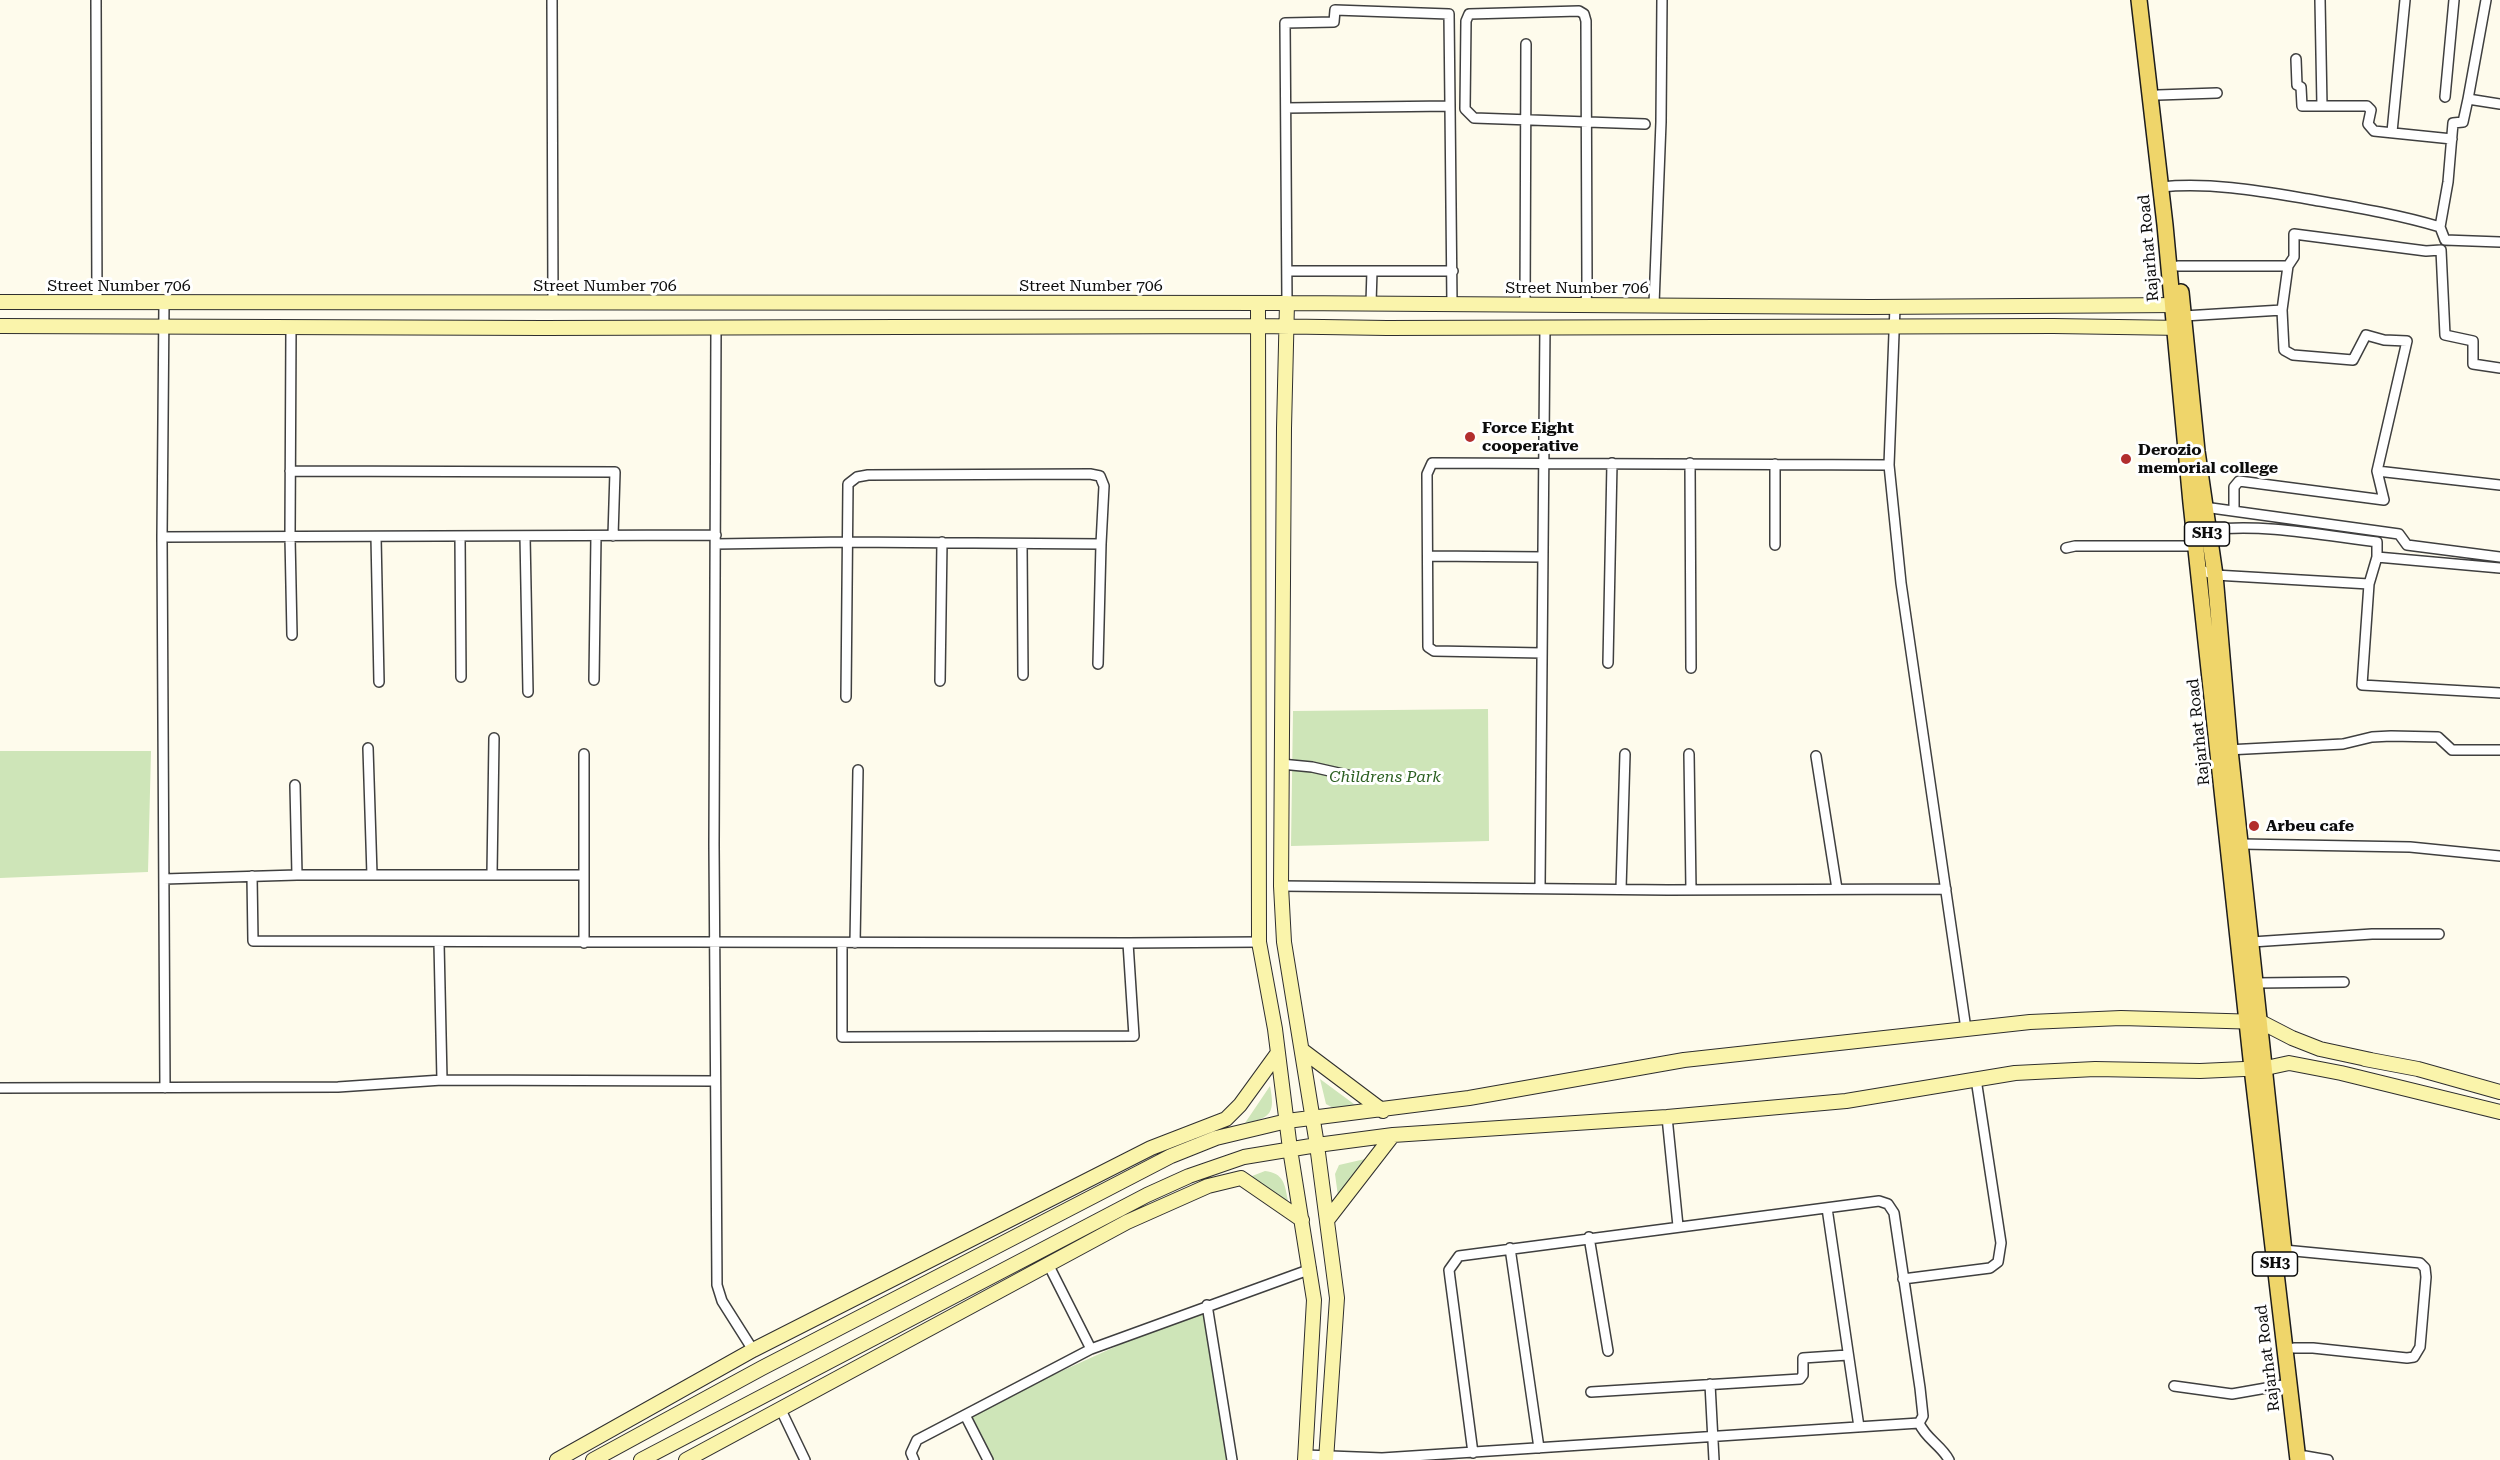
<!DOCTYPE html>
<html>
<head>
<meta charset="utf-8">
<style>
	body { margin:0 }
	canvas { display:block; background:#fefbec }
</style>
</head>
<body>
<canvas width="2500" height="1460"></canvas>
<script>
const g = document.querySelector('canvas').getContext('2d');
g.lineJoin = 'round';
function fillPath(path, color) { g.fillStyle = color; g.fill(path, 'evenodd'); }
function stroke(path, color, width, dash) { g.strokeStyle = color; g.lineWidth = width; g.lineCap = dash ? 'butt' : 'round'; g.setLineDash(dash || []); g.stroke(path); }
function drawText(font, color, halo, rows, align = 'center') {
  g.font = font + ' "Roboto Serif",serif'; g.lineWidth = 6; g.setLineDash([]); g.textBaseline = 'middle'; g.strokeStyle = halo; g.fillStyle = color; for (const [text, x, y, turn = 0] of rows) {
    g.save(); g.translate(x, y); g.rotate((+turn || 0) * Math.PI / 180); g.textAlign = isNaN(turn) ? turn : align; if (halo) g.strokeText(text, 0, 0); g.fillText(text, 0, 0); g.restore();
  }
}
const green = new Path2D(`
	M1488,709l1,132 -198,5 2,-135z
	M0,751h151l-3,121 -148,6z
	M1320,1079l38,28 -23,2 -9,-5z
	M1270,1086c5,26 2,32 -25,37z
	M1365,1159l-27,37 -3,-22 4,-9z
	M1265,1171c19,2 20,14 23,30l-41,-23z
	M1207,1305l25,155h-244l-23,-45z`);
const street = new Path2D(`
	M96,0l1,302
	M552,0l1,302
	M2320,0l2,106
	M2486,0l-18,99 32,5
	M2296,59l1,26 4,2 1,19h65l4,4 -3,14 6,7 78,8
	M2158,95l59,-2
	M2445,97l9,-97
	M2468,99l-5,23 -10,1 -5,59 -8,45 5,13 55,2
	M1450,106l2,198
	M1286,108l164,-2 -1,-92 -114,-4 -1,12 -49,1 2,280
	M2392,132l13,-132
	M2161,187c49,-5 99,4 147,12 45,8 88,15 132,28
	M2178,266h110l6,-9v-23l132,17 15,-1 4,85 28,6v23l27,4
	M2288,266l-6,44 2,40 9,5 60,5 13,-25 18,5 23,1 -30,130 123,14
	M1288,271h165
	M164,303l-2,234 3,551
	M1371,303l1,-32
	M1525,304l1,-260
	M1586,304l1,-20 -1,-263 -2,-7 -5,-3 -110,3 -3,7 -1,88 9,9 171,6
	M1654,304l7,-182 1,-122
	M1895,307l-6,158 12,118 65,446
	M2184,316l98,-6
	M291,326l-1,211 2,98
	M716,327l-2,518 3,440 5,16 31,49
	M1690,463l1,205
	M290,471l325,1 -2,64
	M2204,507l195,27 8,11 93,12
	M2234,510v-23l5,-6 145,19 -7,-29
	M2207,530c56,-7 114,5 170,12v15l123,11
	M460,536l1,141
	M525,536l3,156
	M162,537l554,-2
	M376,537l3,145
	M716,544l131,-2 254,2
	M1022,544l1,131
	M1775,545v-81
	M2066,548l9,-2h121
	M1428,556l115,1
	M2198,569l17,6 154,9 -7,101 138,8
	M2369,584l8,-27
	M1542,653l-108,-2 -6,-4 -1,-173 5,-11 457,2
	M1608,663l4,-200
	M594,680l2,-144
	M940,681l2,-139
	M846,697l2,-213 9,-7 11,-2 222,-1 10,2 4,10 -3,58 -3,120
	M368,748l4,127
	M2227,750l116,-6 29,-7 19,-1 47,1 14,13h48
	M1689,754l2,136
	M1816,756l21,133
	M1281,764l31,3 40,9
	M295,785l2,90
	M2241,844l169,3 90,9
	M492,874l2,-136
	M252,876l1,65 875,2 131,-1
	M164,879l133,-4h286
	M1281,886l387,4 278,-1
	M1540,888l5,-562
	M1621,889l4,-135
	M2252,942l120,-8h67
	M439,943l3,137
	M584,943v-189
	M842,943v94l292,-1 -6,-93
	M855,943l3,-173
	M2257,983l87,-1
	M0,1088l338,-1 104,-7 273,1
	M1667,1117l11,109
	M1827,1208l32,219
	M1589,1237l19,114
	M1510,1248l29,200
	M2284,1250l136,13 5,5 1,9 -6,70 -6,10 -7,1 -94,-10h-19
	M1048,1264l43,85
	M1903,1279l87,-11 8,-6 3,-19 -25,-164
	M1207,1305l25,155
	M1710,1384l4,76
	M2174,1386l58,8 57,-10
	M1591,1392l209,-13 3,-4v-17l45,-3
	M781,1410l24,50
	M965,1415l23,45
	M1473,1453l-23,-175 -1,-8 10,-14 420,-55 9,3 6,9 26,175 3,28 -4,7c7,16 22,22 30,37
	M1305,1455l77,3 537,-35
	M2305,1456l23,4
	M914,1460l-3,-7 6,-13 174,-91 220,-80`);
const secondary = new Path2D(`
	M0,302l1287,1 583,4 312,-2
	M1258,303l1,639 16,87 15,120 24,151 -9,160
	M1287,303l-3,125 -3,458 3,56 33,203 20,153 -11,162
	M0,326l543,2 715,-2 129,2 666,-2 130,2
	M1302,1050l81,61
	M2365,1059l53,10 82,23
	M1328,1219l65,-84
	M557,1460l196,-110 398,-202 75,-29 14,-14 37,-51
	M593,1460l169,-92 409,-212 45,-18 71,-17 182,-23 215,-38 346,-38 91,-4 140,4 31,16 28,11 51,11
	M641,1460l506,-265 42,-19 55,-19 73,-12 76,-10 274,-18 179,-16 169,-28 80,-4 105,2 66,-3 23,-5 52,10 159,39
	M686,1460l441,-238 81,-36 33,-8 61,42`);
const primary = new Path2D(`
	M2139,0l26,225 26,278 61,565 46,392
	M2181,292l16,159 18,124 15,175 55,511`);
const markers = [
	[1470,437,6,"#b22e2e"],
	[2126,459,6,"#b22e2e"],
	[2254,826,6,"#b22e2e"]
];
const shields = [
	[2207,534,45],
	[2275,1264,45]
];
const shieldNames = [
	["SH3",2207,534],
	["SH3",2275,1264]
];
const streetNames = [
	["Rajarhat Road",2149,248,-95],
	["Street Number 706",119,286],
	["Street Number 706",605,286],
	["Street Number 706",1091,286],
	["Street Number 706",1577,288],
	["Rajarhat Road",2199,732,-96],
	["Rajarhat Road",2268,1358,-97]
];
const poiNames = [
	["Force Eight",1482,428],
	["cooperative",1482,446],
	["Derozio",2138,450],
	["memorial college",2138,468],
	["Arbeu cafe",2266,826]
];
const parkNames = [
	["Childrens Park",1385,777]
];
fillPath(green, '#cee5b8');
stroke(street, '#3f3f3f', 12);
stroke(secondary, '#2e2e2e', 16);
stroke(primary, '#1d1d1d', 18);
stroke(street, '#fff', 9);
stroke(secondary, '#faf4ab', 14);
stroke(primary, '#efd56a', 15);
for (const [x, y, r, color] of markers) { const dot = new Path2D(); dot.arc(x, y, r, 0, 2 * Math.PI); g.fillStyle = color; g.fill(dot); stroke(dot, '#fff', 2); }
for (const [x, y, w] of shields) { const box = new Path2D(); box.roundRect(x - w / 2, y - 12, w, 24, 4.5); g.fillStyle = '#fff'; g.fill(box); stroke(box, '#0c0c0c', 1.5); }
drawText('bold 15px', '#0c0c0c', null, shieldNames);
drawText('16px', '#0c0c0c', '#fff', streetNames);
drawText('bold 16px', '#0c0c0c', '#fff', poiNames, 'left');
drawText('italic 16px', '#2b5f21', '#fff', parkNames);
</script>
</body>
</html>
